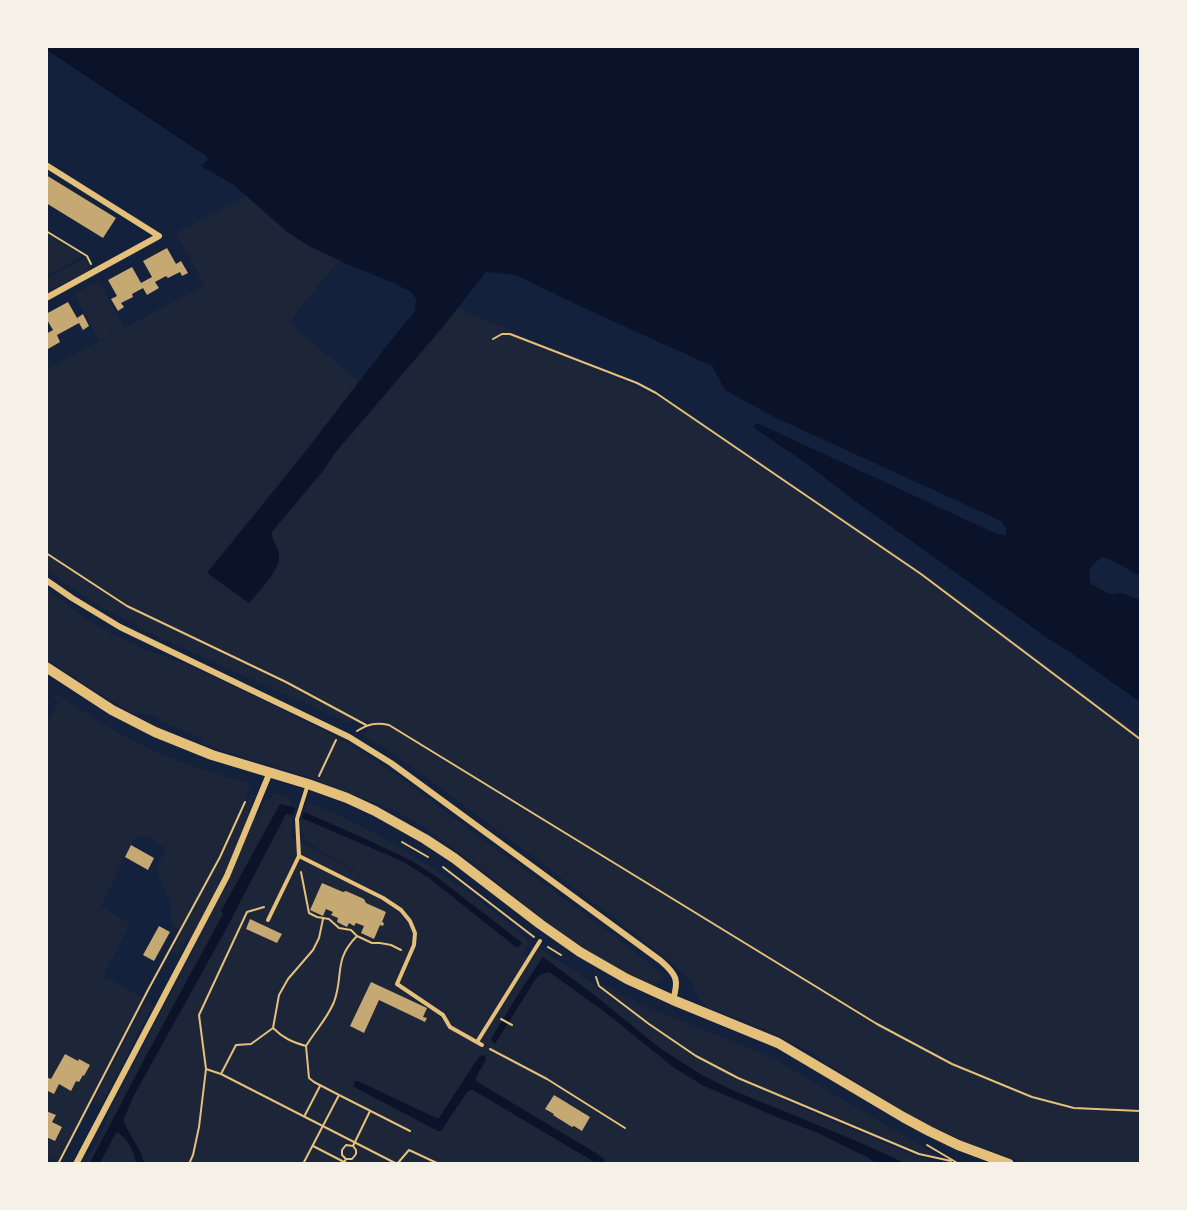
<!DOCTYPE html>
<html>
<head>
<meta charset="utf-8">
<style>
	body { margin:0 }
	#map { position:relative; width:1187px; height:1210px; overflow:hidden; background:#14213d; font-family:"DM Sans",sans-serif }
	canvas { display:block }
	.frame { position:absolute; inset:0; border:48px solid #f6f1e7; pointer-events:none }
</style>
</head>
<body>
<div id="map">
<canvas width="1187" height="1210"></canvas>
<div class="frame"></div>
</div>
<script>
const g = document.querySelector('canvas').getContext('2d');
g.lineJoin = 'round';
function fillPath(path, color) { g.fillStyle = color; g.fill(path, 'evenodd'); }
function stroke(path, color, width, dash) { g.strokeStyle = color; g.lineWidth = width; g.lineCap = dash ? 'butt' : 'round'; g.setLineDash(dash || []); g.stroke(path); }
const green = new Path2D(`
	M247,196l39,35 21,14 32,15 -43,53 -5,9 9,10 59,50 -58,75 -94,116 12,8 233,-275 53,22 177,80 241,164 217,163v428h-113l-62,-21 -51,-23 -112,-72 -36,-17 -59,-23 -9,-9 -7,-15 -5,-7 -22,-20 -122,-93 -108,-80 -40,-29 -32,-19 12,-9 -11,-7 -16,3 -34,-15 -155,-70 -59,-31 -52,-36v-201l158,-84 -29,-52z
	M47,233l35,23 -35,19z
	M86,258l5,10 -3,3 -41,21v-13z
	M99,281l25,46 -25,13 -25,-46z
	M46,589l43,32 24,13 31,15 31,11 52,23 112,55 35,22 31,21 81,61 39,28 96,71 42,34 -1,6 -8,5 -27,-12 -70,-42 -73,-61 -64,-47 -29,-15 -77,-30 -112,-35 1,-5 -45,-19 1,-2 -9,-4 -2,2 -10,-4 -1,4 -53,-32 -37,-25z
	M54,693c23,14 45,29 68,42 39,21 80,35 123,47l3,3 1,5 -9,19 4,2 7,-17 4,2 -7,17 9,5 8,-19 4,2 3,-6 4,-2c7,2 18,5 15,14l-11,-3 7,10 6,1 -2,22 79,43 -63,-38 -8,-19 3,-5 100,43 27,17 87,69 6,-3v-2l-84,-64 -26,-17 -53,-25 -55,-24 2,-6 4,-3c54,22 101,50 150,83 24,17 46,36 69,55l-1,4 -5,8 9,7 7,-12 44,28 42,33 14,6 -37,-29v-2l45,23 93,37 36,16 166,98 -23,-6 -149,-62 22,14 80,34 45,19 26,6h-39l-10,-5 -7,5h-787l15,-29 4,-2 13,-33 72,-149 -58,106 -56,107h-8l10,-12 12,-24 3,-11 89,-172 -8,-6 -10,18 -7,-4 11,-19 -11,-9v-20l-13,-30 1,-12 7,-13 -18,-13 -14,2 -33,68 29,18 -27,52 41,22 -87,164 -11,-6v-432l14,-22 -8,-5z
	M146,1000l5,3 1,4 -51,98 -8,-4z`);
const water = new Path2D(`
	M46,47h1094v529l-29,-16 -8,-3c-13,8 -16,13 -12,27l19,10 13,-1 17,7v102l-72,-51 -19,-12 -194,-138 -48,-37 -54,-37 4,-4 240,111 9,1v-6l-5,-8 -227,-104 -49,-27 -13,-24 -124,-56 -72,-35 -30,-3 -44,56 -107,125 -12,18 -51,61c0,10 6,14 7,23 2,15 -21,37 -30,48l-42,-30 94,-116 91,-118 23,-28 1,-12 -5,-7 -22,-11 -40,-16 -42,-20 -21,-14 -52,-46 -33,-19 7,-6 -2,-4 -159,-106z
	M280,804l15,4 -2,7 -7,-1 -63,121 -91,164 -8,19v5l17,30 3,10h-8c-2,-13 -8,-22 -18,-31l-3,2 -15,29h-10l56,-107 77,-142 -2,-3z
	M304,812l55,24 53,25 26,17 84,65 -3,4h-3l-87,-69 -27,-17 -100,-43z
	M543,957l50,37 68,55 41,26 30,15 110,45 44,19 18,9h-30v-1l-5,-4 -51,-25 -39,-15 -75,-32 -31,-19 -68,-55 -56,-40 -7,2 -5,3 -42,67 -4,-4 1,-3 32,-52z
	M483,1055l2,1 1,4 -10,17v4l3,2 117,70 8,6 1,4h-9l-123,-73h-3l-3,2 -26,39h-3l-84,-44v-5l4,-1 78,37h3l37,-57 4,-5z`);
const building = new Path2D(`
	M46,175l70,43 -13,20 -57,-35z
	M167,248l9,16 5,-3 7,12 -6,3 -2,-4 -12,6 -2,-2 -11,6 4,6 -12,7 -4,-7 -11,6 1,3 -12,6 3,4 -6,4 -7,-12 6,-3 -9,-16 24,-13 9,16 11,-6 -9,-16z
	M68,302l9,16 6,-4 6,12 -6,4 -4,-7 -22,12 3,7 -12,7 -2,-3v-12l7,-4 -7,-12v-4z
	M131,845l23,13 -6,12 -23,-13z
	M322,883l21,9 3,-1 18,8 2,4 20,9 -4,10 2,1 -1,3 -3,-1 -6,14 -13,-6 3,-7 -8,-3 -2,3 -5,-3 -2,4 -10,-5 1,-4 -7,-3 2,-3 -7,-3 -3,7 -13,-6z
	M250,919l32,15 -5,9 -31,-14z
	M159,926l11,6 -16,29 -11,-6z
	M371,982l56,26 -4,9 4,1 -2,4 -46,-22 -15,33 -14,-7z
	M65,1054l13,7 1,-2 11,6 -6,11 -1,-1 -4,7 -3,-1 -5,10 -12,-7 -5,10 -8,-4v-13l5,2z
	M554,1095l36,22 -8,14 -8,-5 -2,1 -19,-12 1,-1 -9,-5z
	M46,1111l10,4 -4,7 10,5 -7,14 -9,-4z`);
const path = new Path2D(`
	M46,231l41,25 4,8
	M493,339l9,-5h8l127,49 19,10 265,181 219,165
	M46,553l81,53 159,76 80,43
	M357,731c11,-7 19,-9 32,-6l488,299 75,40 80,33 42,11 66,3
	M319,776l17,-36
	M402,842l26,15
	M443,867l91,70
	M301,872l8,41 8,4 12,2 10,9 12,2 6,6 15,7h8l11,2 10,5
	M548,947l13,8
	M596,977l3,9 50,38 47,32 42,22 181,76 32,7
	M501,1019l11,6
	M306,1046c-14,-4 -23,-8 -33,-18l6,-33 9,-16 25,-29 6,-12 4,-19
	M490,1049l57,30 78,49
	M206,1069l15,5 176,90
	M221,1074l15,-29 15,-1 22,-16
	M339,1095l71,36
	M305,1115l15,-29
	M927,1145l32,19
	M313,1146l35,18
	M346,1159l-4,-4v-5l4,-5 7,1 17,-35
	M58,1164l90,-174 72,-133 25,-55
	M189,1164l4,-9 6,-28 7,-58 -7,-54 48,-103 17,-5
	M303,1164l36,-69 -25,-13 -5,-4 -3,-32c9,-15 21,-27 28,-44 10,-27 -1,-42 23,-66
	M343,1164l3,-5h6l4,-5v-4l-3,-4
	M397,1164l12,-14 30,14`);
const service = new Path2D(`
	M308,784l-11,35 2,37 84,42 18,12 9,11 5,12 -1,12 -17,39 46,31 7,12 32,18
	M268,920l31,-64
	M477,1042l63,-101`);
const minor = new Path2D(`
	M46,165l113,71 -113,62
	M46,580l26,18 48,29 229,110 42,26 270,198c16,14 18,19 12,39
	M76,1164l151,-288 43,-104`);
const tertiary = new Path2D(`
	M46,667l66,43 43,22 57,23 96,29 39,14 28,13 50,28 29,19 86,66 40,28 47,27 46,21 105,43 125,74 26,14 29,14 51,19`);
fillPath(green, '#1d2539');
fillPath(water, '#0b132b');
fillPath(building, '#c6a872');
stroke(path, '#e5c07b', 2);
stroke(service, '#e5c07b', 4);
stroke(minor, '#e5c07b', 6);
stroke(tertiary, '#e5c07b', 10);
</script>
</body>
</html>
